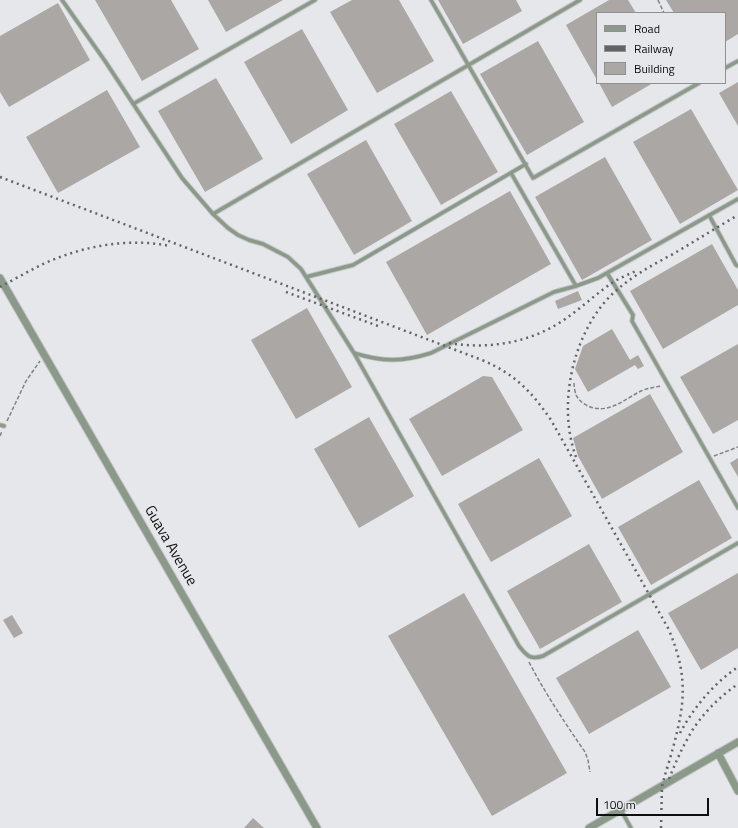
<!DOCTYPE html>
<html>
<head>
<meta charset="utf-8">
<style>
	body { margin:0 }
	#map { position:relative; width:738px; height:828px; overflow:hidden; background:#e6e7eb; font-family:"Titillium Web",sans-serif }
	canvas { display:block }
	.legend { position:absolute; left:596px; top:12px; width:130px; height:72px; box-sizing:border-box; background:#e6e7eb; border:1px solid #909093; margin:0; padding:5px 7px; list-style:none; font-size:12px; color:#0e0e0f }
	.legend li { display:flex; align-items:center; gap:8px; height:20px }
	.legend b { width:20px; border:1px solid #909093 }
	.scale { position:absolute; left:596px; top:798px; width:113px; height:18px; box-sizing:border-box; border:2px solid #0e0e0f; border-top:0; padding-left:5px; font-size:12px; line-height:14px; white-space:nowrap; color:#0e0e0f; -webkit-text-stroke:3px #e6e7eb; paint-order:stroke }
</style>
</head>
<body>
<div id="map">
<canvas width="738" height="828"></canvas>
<ul class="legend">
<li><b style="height:5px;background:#8b9988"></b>Road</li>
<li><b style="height:5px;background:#626365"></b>Railway</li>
<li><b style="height:11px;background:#aba7a4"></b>Building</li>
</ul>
<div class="scale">100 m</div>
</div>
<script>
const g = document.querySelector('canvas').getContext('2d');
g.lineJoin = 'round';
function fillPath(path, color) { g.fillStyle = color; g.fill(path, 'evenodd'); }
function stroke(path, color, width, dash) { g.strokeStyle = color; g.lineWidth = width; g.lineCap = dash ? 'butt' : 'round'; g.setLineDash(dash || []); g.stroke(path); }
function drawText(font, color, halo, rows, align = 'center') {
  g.font = font + ' "Titillium Web",sans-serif'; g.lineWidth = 4; g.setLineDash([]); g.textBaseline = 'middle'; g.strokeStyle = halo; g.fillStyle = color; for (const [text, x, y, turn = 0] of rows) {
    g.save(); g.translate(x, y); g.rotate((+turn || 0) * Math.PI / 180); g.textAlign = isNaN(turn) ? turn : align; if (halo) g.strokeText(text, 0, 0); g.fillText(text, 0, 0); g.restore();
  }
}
const building = new Path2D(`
	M95,0h76l28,49 -57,32z
	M208,0h75l-57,32z
	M352,0h47l35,61 -57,32 -47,-81z
	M438,0h78l6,11 -59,33z
	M609,0h19l8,13h-39v67l-31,-55z
	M666,0h72v34l-13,8v-29h-51z
	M58,3l32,57 -81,47 -9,-15v-56z
	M302,29l46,81 -57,34 -47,-82z
	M538,41l46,81 -57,33 -47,-81z
	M216,78l47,81 -58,33 -47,-81z
	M738,82v44l-19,-33z
	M599,83h54l-41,24z
	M107,90l33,57 -82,46 -32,-56z
	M451,91l47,81 -57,33 -47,-81z
	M691,109l47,81 -58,34 -47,-82z
	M366,140l46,81 -58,34 -47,-81z
	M605,157l47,83 -70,40 -47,-83z
	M510,191l41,73 -124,71 -41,-73z
	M712,244l26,46v15l-75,44 -33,-58z
	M578,291l4,9 -24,9 -3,-8z
	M307,308l45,79 -56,32 -45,-79z
	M612,329l18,31 8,-5 6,11 -6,3 -3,-4 -47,27 -13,-23 8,-23z
	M738,344v76l-25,14 -33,-57z
	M483,376l9,1 31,53 -81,46 -33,-57z
	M650,394l33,58 -81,47 -24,-43 -5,-18z
	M369,417l45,79 -55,32 -45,-79z
	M539,458l33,58 -81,46 -33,-58z
	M738,458v19l-8,-14z
	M699,480l33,58 -81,47 -33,-58z
	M589,544l33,58 -82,47 -33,-58z
	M738,573v75l-37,22 -33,-57z
	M464,593l103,180 -75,43 -104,-180z
	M12,615l11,18 -9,5 -11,-18z
	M638,630l33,57 -82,47 -33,-56z
	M253,818l11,10h-20z`);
const path = new Path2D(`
	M658,0l6,13
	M574,383c0,4 1,9 2,12 7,13 23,16 35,12 11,-4 20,-11 30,-16 7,-3 14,-4 21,-5
	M7,421l19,-40 14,-20
	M0,436l2,-5
	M714,456l24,-9
	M529,662c16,31 36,61 56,90l3,8 2,12`);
const service = new Path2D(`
	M62,0l43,61 77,117 31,36 15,14 10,7 11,5 14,4 25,13 13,12 53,84 165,293c8,10 11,14 24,10l195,-113
	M431,0l102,178 166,-95
	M725,68l13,-7
	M133,104l182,-104
	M511,173l65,113
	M213,214l367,-214
	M709,215l27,50 2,1
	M607,273l26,42 -1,6 106,187
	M306,277l47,-12 173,-101
	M354,353c28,9 49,9 77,0l123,-61 22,-6 22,-8 140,-79
	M0,425l4,1
	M621,810l10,18`);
const minor = new Path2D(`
	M0,278l317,550
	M718,753l20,38
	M589,828l149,-86`);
const rail = new Path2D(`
	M0,177l482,183c33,14 49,31 69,60l117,208c24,55 15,85 -1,141
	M0,287c13,-7 27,-15 41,-22 38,-18 86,-28 129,-19
	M286,292l92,34
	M449,343c42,7 85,-1 119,-26 14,-10 27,-22 41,-32 8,-6 18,-10 27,-14
	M576,457c-20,-54 -2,-132 43,-169 17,-14 35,-24 54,-34 22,-13 43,-26 65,-39
	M680,733c14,-26 34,-50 58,-66
	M669,779c6,-15 12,-29 20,-43 11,-20 30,-39 49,-52
	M661,828l1,-42 6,-22`);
const streetNames = [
	["Guava Avenue",170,546,60]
];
fillPath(building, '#aba7a4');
stroke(service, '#c3c4c8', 5.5);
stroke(minor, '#c3c4c8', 9);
stroke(path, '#828285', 1.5, [4, 2]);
stroke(service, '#8b9988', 3.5);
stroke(minor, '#8b9988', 7);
stroke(rail, '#626365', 2.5, [2, 4]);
drawText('15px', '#0e0e0f', '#e6e7eb', streetNames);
</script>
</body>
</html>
